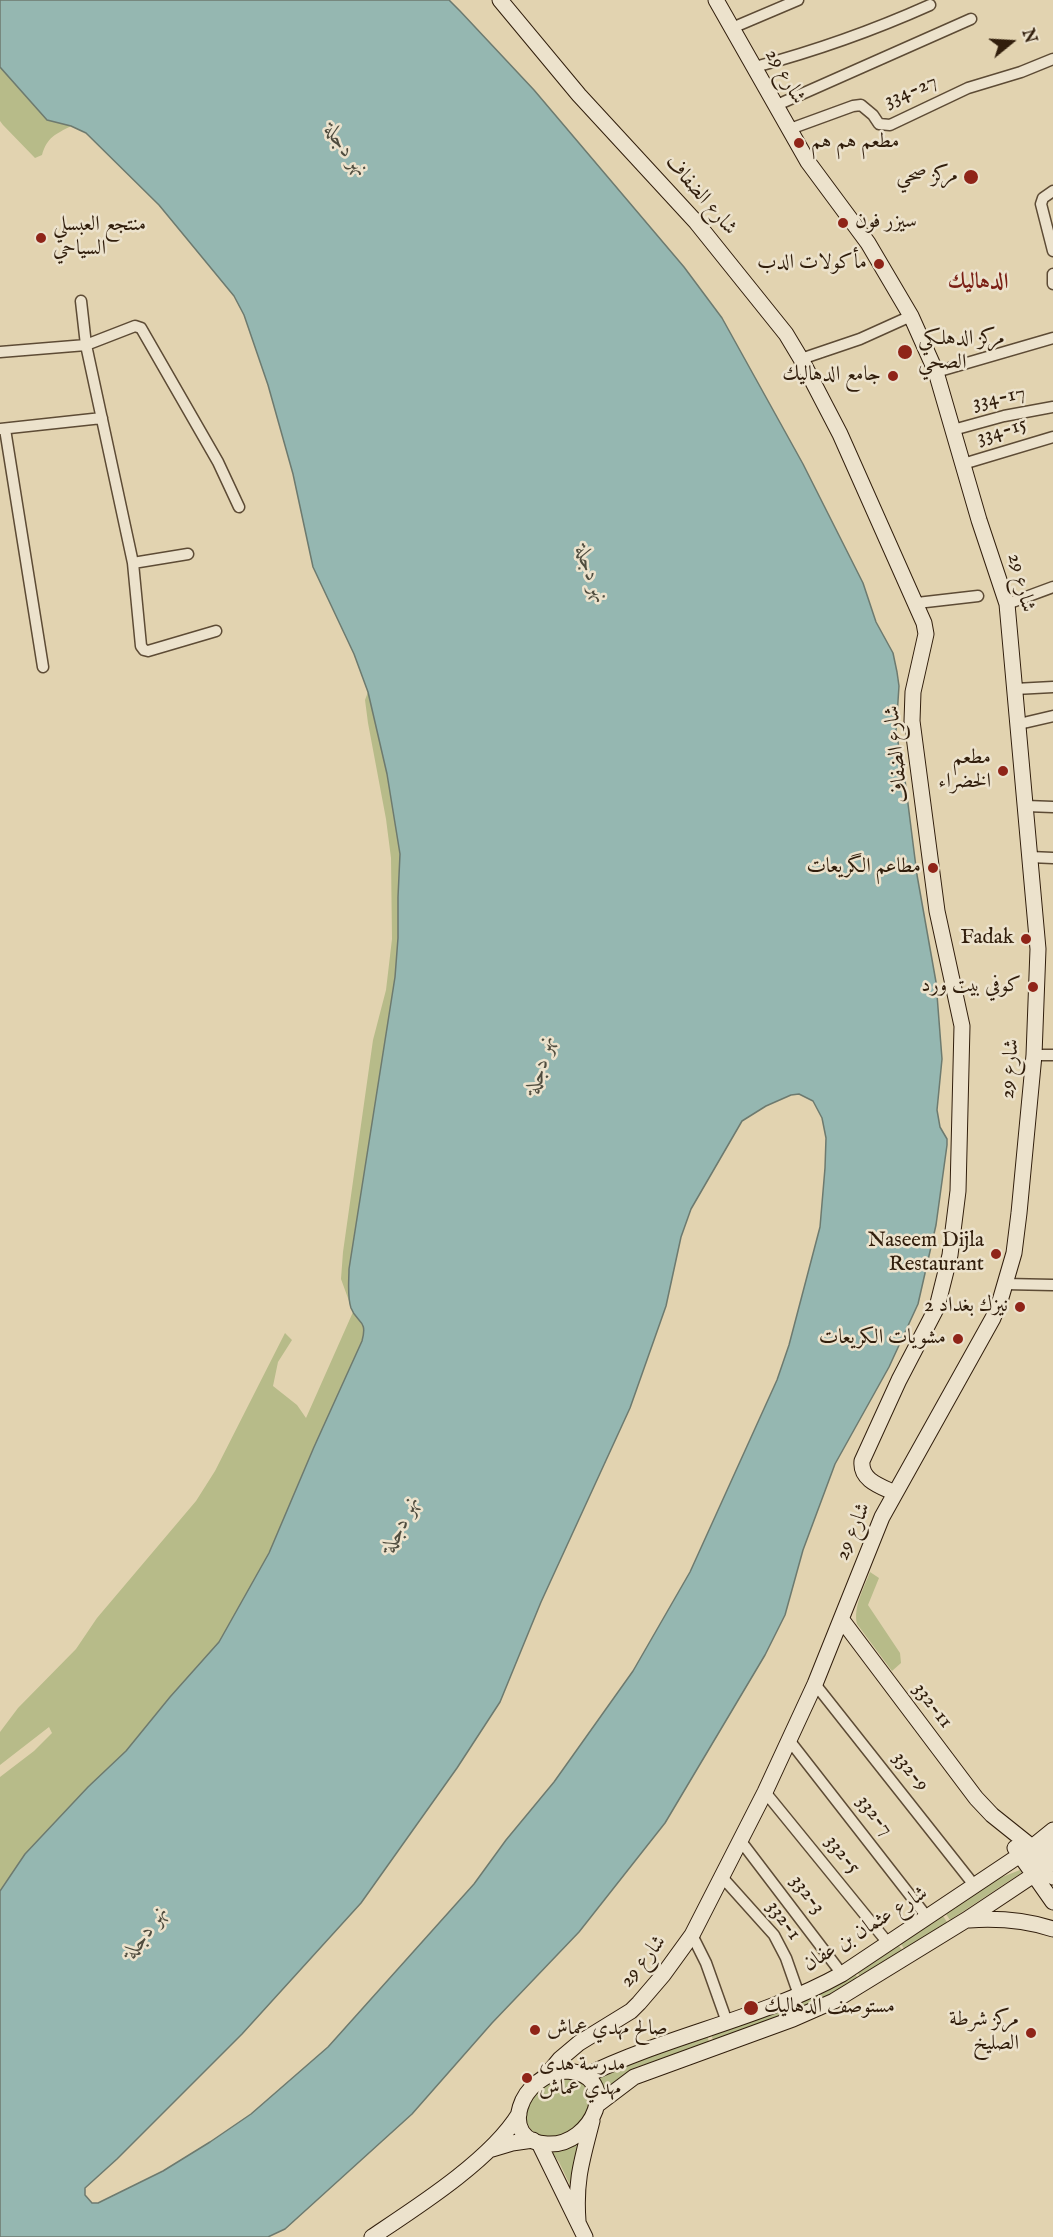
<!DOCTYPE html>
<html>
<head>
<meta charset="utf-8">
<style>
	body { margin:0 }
	#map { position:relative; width:1053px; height:2237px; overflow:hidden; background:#e2d3b0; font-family:"IM FELL English",serif }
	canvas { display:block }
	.north { position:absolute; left:981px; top:12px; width:60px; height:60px; -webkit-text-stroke:4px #ece2cc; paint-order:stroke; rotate:72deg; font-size:16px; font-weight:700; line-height:24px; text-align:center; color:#311e0c }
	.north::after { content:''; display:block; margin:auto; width:21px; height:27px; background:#311e0c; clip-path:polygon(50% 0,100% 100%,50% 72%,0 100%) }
</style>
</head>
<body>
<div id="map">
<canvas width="1053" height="2237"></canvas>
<div class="north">N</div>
</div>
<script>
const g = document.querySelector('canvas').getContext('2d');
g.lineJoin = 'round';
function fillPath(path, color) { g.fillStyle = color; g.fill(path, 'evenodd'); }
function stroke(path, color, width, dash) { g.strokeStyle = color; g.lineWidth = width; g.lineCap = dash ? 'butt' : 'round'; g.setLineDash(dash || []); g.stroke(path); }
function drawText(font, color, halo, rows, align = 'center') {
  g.font = font + ' "IM FELL English",Amiri,serif'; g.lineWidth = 5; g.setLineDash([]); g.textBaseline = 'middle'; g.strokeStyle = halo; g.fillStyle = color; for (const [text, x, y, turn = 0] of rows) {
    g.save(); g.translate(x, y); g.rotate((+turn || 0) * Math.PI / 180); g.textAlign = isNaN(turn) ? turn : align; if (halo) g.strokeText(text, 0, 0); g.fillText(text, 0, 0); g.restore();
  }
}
const green = new Path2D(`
	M0,39l243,252 147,398 14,219 -27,402 -121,296 -256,301v-130l34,-26 18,-18 -3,-6 -49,38v-33l18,-24 58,-59 21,-31 99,-117 19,-30 70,-138 7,7 -14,22 -5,24 24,19 9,13 47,-106 -12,-33 2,-27 30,-212 13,-50 6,-51 -1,-81 -5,-39 -18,-96 -3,-23 3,-8 -14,-38 -41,-87 -20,-93 -25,-89 -24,-70 -10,-19 -75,-91 -73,-72 -15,-7c-15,8 -24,11 -29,29l-7,3 -32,-33 -3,-4z
	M870,1572l9,6 -11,27 32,48 1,10 -9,8 -35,-47c-4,-17 7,-36 13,-52z
	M1020,1870l1,3 -71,47 -4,-6 51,-35z
	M943,1916l4,6 -42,28 -4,-6z
	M899,1946l4,5 -42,28 -3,-6z
	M855,1974l4,6 -23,14 -49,20 -2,-7 34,-13z
	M781,2009l2,6 -70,25 -2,-6z
	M707,2035l2,7 -75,26 -30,22 -6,-15z
	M555,2078c7,0 17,-1 24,1 28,10 2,54 -18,59 -7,1 -17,-1 -24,-2 -26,-26 -4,-42 18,-58z
	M585,2130l-11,29 -4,26 -11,-23 -10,-14z`);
const water = new Path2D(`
	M0,0h449l11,11 74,79 150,177 38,51 81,146 60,119 13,39 17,31 4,19 2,14 -3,45 9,49 12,95 19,107 6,77 -5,51 3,17 7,12v6l-11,80 -18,79 -29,63 -54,97 -32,86 -18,65 -20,40 -100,168 -86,109 -87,91 -80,91 -127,115 -17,8h-268v-346l25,-37 63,-67 38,-36 44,-54 49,-55 50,-89 45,-106 48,-106c6,-22 -5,-17 -11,-33 -4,-12 -2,-27 -2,-39l46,-292 3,-39v-41l2,-43 -13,-80 -19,-82 -14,-38 -41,-87 -20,-93 -25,-89 -24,-70 -10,-19 -75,-91 -73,-72 -15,-7 -24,-6 -47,-53zM799,1094l14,7 9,17 4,20 -1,30 -5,59 -31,118 -12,35 -87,192 -57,99 -79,111 -48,58 -32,44 -146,163 -77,67 -41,28 -47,29 -65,32h-6l-7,-8v-7l32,-29 125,-125 119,-131 96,-135 43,-66 41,-100 89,-194 36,-102 15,-69 10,-28 51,-88 24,-15 25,-11z`);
const street = new Path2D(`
	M732,28l66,-28
	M755,67c60,-16 117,-36 175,-62
	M777,105l194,-86
	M790,129l63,-23 8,-1 12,10 6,9 11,1 78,-37 53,-16 32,-13
	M1053,191l-10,7 -2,6 12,47
	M1053,274v10
	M81,301l5,44 47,218 8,83 3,4 4,1 68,-20
	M0,352l86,-7 49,-19 6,2 77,134 21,45
	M801,359l59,-20 51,-23
	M936,372l117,-34
	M0,429l102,-11
	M5,429l38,238
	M953,430l51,-14 49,-9
	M963,464l90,-27
	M133,563l55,-9
	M917,603l61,-7
	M1007,604l46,-17
	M1015,689l38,-2
	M1019,724l34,-8
	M1026,806l27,1
	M1030,857l23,1
	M1034,1055h19
	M1005,1284l48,1
	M815,1684l159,201
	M789,1740l138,177
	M765,1792l123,151
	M740,1840l102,134
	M722,1877l52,58 12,23 13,37
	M692,1935l14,28 21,59`);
const secondary = new Path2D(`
	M500,0l79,95 117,127 90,112 15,25 39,75 84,189 2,11 -13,58 -1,29 25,190 25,115 -4,165 -8,64 -13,52 -38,73 -37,81c-2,19 18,25 33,32
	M842,1620l134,178 16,17 40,32 21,30
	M1015,1848l38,54
	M1038,1867l15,-21
	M969,1920c29,-2 56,0 84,9
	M567,2071c56,4 26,76 -20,73 -51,-3 -27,-71 20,-73z
	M546,2076l14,-17 19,-16 52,-32 8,-8 24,-28 29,-40 73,-143 50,-108 67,-167 111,-199 7,-17 14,-48 5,-40 15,-158 4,-106 -31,-345 -28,-84 -43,-148 -25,-56 -43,-73 -60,-81 -92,-162
	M585,2076c83,-41 176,-57 257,-102l190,-127 21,-17
	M597,2105l37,-28 159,-58 41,-18 132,-81 87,-58
	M539,2143l46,94
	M492,2149l20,-6 21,-3
	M578,2221c-3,-41 4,-61 14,-100
	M372,2237c45,-30 119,-77 147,-123`);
const markers = [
	[799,143,6,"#8f2418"],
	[971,177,8,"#8f2418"],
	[843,223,6,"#8f2418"],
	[41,238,6,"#8f2418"],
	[879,264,6,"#8f2418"],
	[905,352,8,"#8f2418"],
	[893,376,6,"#8f2418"],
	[1003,771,6,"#8f2418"],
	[933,868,6,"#8f2418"],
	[1026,939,6,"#8f2418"],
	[1033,987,6,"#8f2418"],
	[996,1254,6,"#8f2418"],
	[1020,1307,6,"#8f2418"],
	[958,1339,6,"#8f2418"],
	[751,2008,8,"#8f2418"],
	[535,2030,6,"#8f2418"],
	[1031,2033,6,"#8f2418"],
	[527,2078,6,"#8f2418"]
];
const streetNames = [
	["شارع 29",784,77,60],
	["334-27",911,92,-23],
	["شارع الضفاف",700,196,49],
	["334-17",999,399,-12],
	["334-15",1002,432,-17],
	["شارع 29",1020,583,76],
	["شارع الضفاف",898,754,-96],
	["شارع 29",1011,1069,-85],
	["شارع 29",854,1532,-67],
	["332-11",932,1706,53],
	["332-9",910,1772,52],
	["332-7",874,1816,52],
	["332-5",842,1855,51],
	["332-3",807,1895,53],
	["332-1",783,1921,54],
	["شارع عثمان بن عفان",866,1930,-32],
	["شارع 29",644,1962,-51]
];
const poiNames = [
	["مطعم هم هم",811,143,"left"],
	["مركز صحي",958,177],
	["سيزر فون",855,223,"left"],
	["منتجع العبسلي",53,226,"left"],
	["السياحي",53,250,"left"],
	["مأكولات الدب",867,264],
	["مركز الدهلكي",918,340,"left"],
	["الصحي",918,364,"left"],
	["جامع الدهاليك",881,376],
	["مطعم",991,759],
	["الخضراء",991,783],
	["مطاعم الگريعات",921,868],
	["Fadak",1014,939],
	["كوفي بيت ورد",1021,987],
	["Naseem Dijla",984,1242],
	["Restaurant",984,1266],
	["نيزك بغداد 2",1008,1307],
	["مشويات الكريعات",946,1339],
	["مستوصف الدهاليك",764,2008,"left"],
	["مركز شرطة",1019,2021],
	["الصليخ",1019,2045],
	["صالح مهدي عماش",547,2030,"left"],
	["مدرسة هدى",539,2066,"left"],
	["مهدي عماش",539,2090,"left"]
];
const waterNames = [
	["نهر دجلة",345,151,53],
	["نهر دجلة",590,575,69],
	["نهر دجلة",542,1065,-76],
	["نهر دجلة",402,1525,-65],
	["نهر دجلة",147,1933,-55]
];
const neighbourhoodNames = [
	["الدهاليك",978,283]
];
fillPath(green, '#b7bb89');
fillPath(water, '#95b7b1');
stroke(water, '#6d7a6f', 1.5);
stroke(street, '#5d4b35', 13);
stroke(secondary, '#311e0c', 17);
stroke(street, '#ece2cc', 10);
stroke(secondary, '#ece2cc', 15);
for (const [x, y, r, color] of markers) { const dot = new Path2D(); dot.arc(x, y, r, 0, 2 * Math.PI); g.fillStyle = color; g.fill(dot); stroke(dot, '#ece2cc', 2); }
drawText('21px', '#311e0c', '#ece2cc', streetNames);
drawText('21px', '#311e0c', '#ece2cc', poiNames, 'right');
drawText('italic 22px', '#4f4c3e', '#ece2cc', waterNames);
drawText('bold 22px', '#7a1f14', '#ece2cc', neighbourhoodNames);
</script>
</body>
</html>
